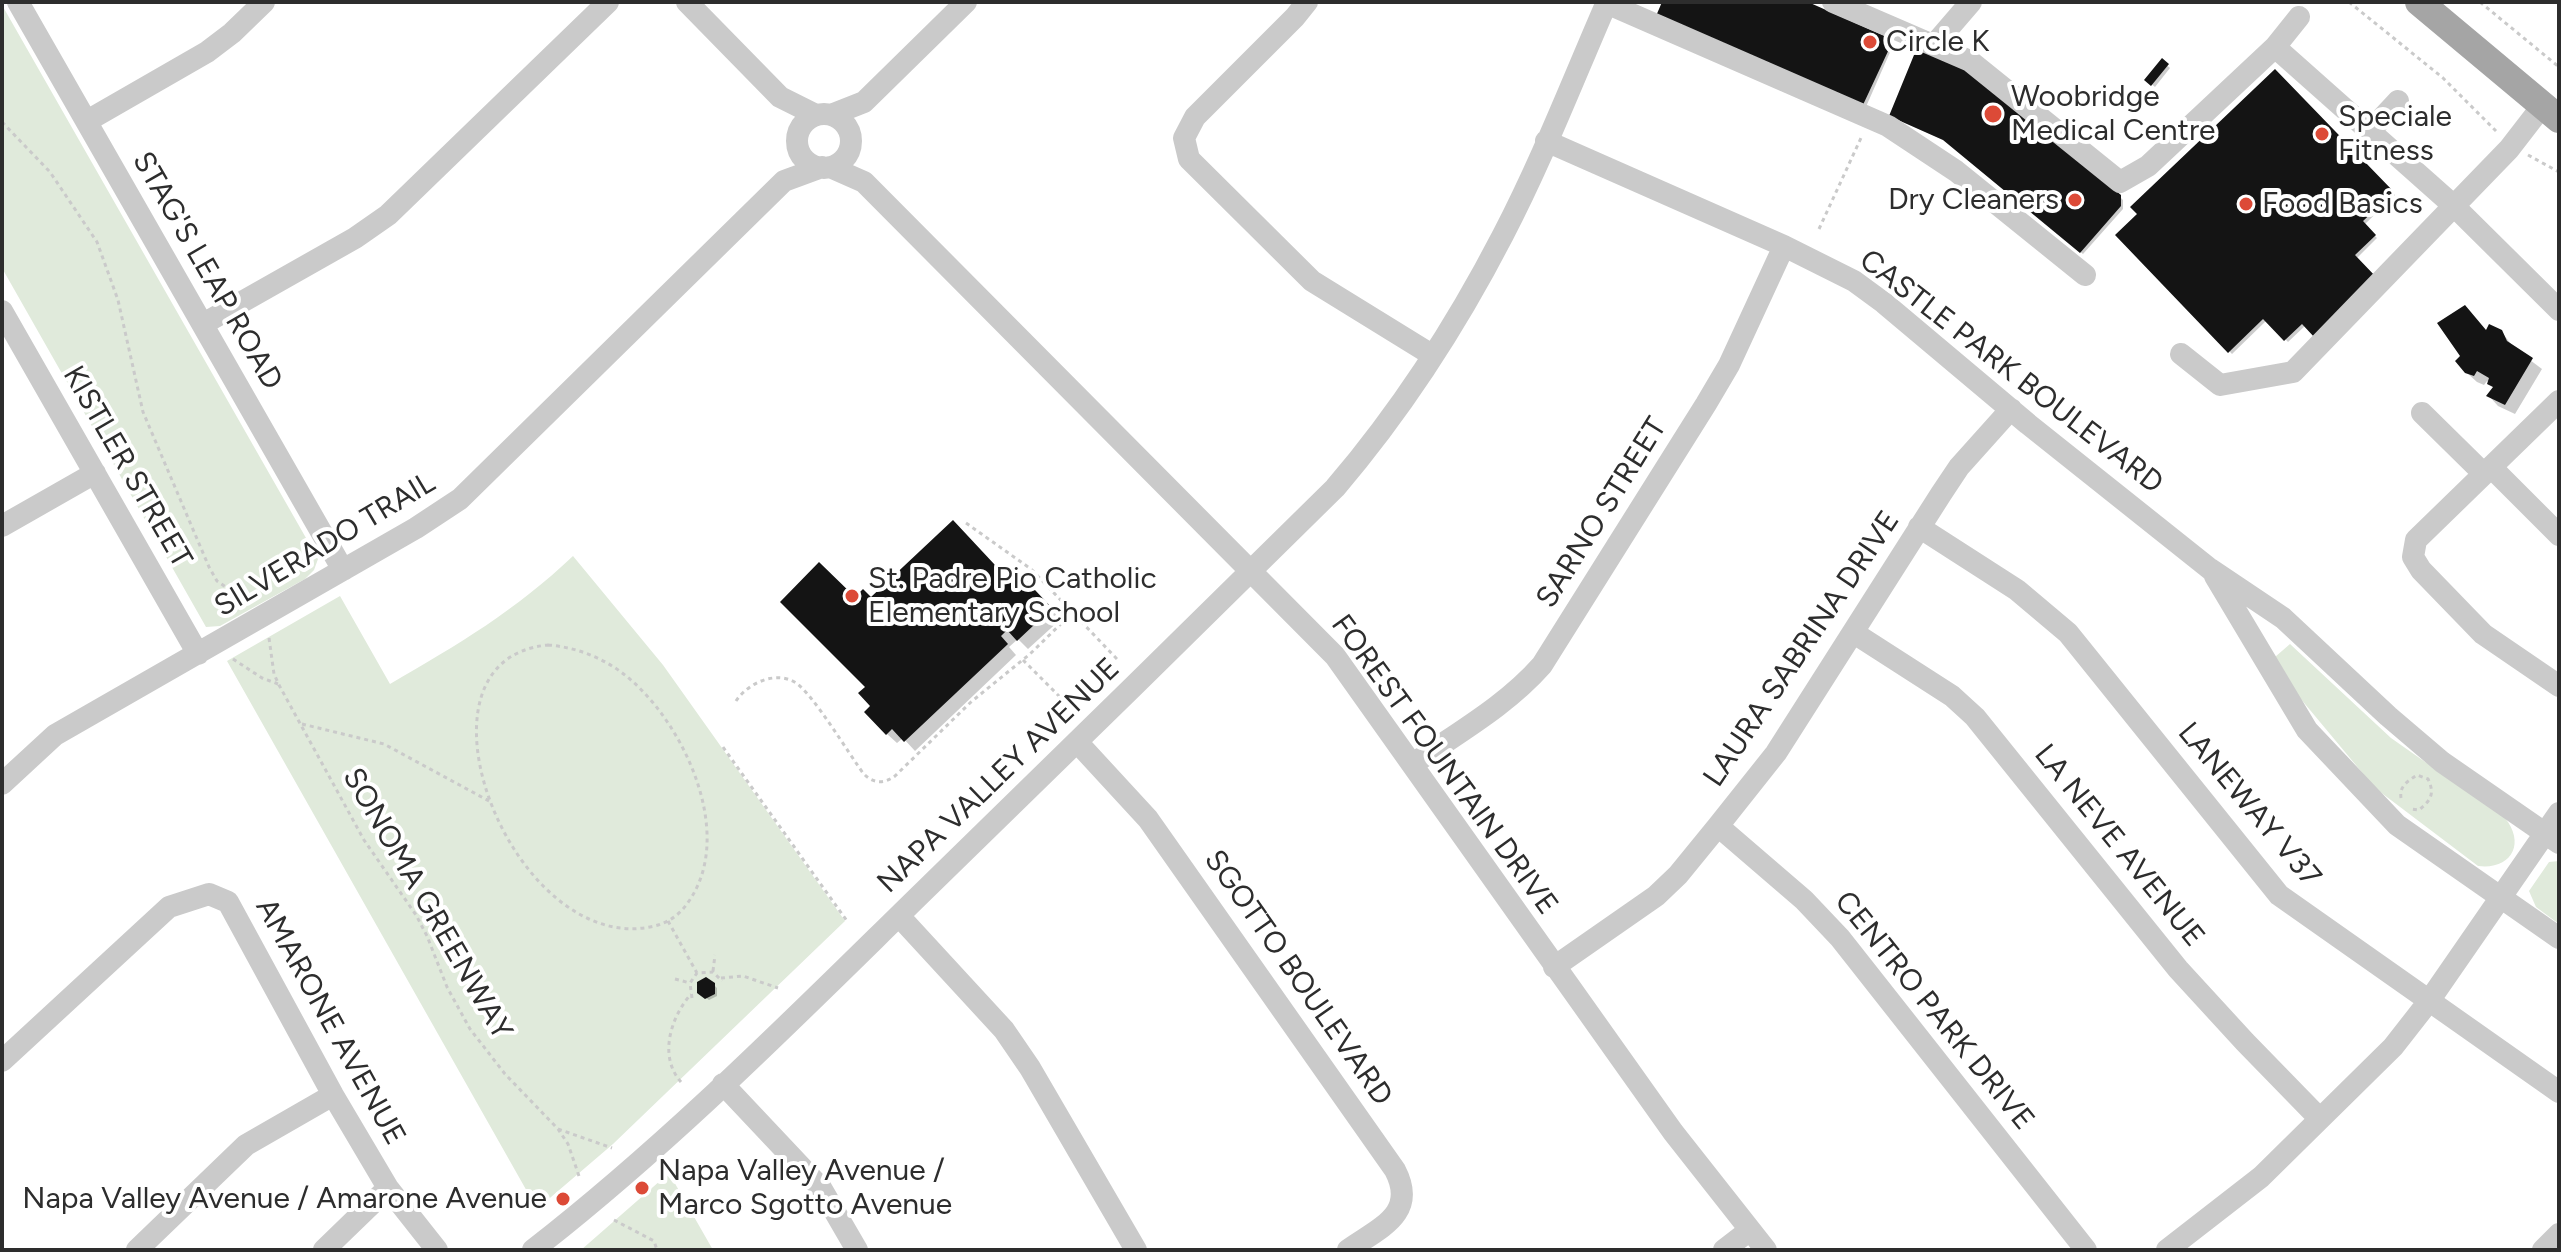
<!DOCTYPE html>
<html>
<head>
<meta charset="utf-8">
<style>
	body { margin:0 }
	#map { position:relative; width:2561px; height:1252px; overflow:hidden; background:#fff; font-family:Figtree,sans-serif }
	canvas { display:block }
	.frame { position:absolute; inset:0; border:4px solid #2d2d2d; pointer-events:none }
</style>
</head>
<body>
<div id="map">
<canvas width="2561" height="1252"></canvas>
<div class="frame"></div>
</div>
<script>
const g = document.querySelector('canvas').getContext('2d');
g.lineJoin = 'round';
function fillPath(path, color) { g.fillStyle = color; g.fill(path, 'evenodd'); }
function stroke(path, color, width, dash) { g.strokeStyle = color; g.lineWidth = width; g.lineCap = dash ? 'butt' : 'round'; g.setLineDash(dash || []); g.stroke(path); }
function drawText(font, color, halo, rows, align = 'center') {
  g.font = font + ' Figtree,sans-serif'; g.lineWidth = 8; g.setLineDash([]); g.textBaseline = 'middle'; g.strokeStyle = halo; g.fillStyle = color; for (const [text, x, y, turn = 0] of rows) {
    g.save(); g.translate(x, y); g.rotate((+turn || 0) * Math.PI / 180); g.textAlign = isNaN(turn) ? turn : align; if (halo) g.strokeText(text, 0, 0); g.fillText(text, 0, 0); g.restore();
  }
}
const green = new Path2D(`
	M2,5l316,554 -4,11 -9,9 -85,47 -14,1 -204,-359z
	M573,556l90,109 182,256 -232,223 -76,65 -310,-548 113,-65 50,88c69,-40 125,-73 183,-128z
	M2290,644l101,94 114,80c21,26 6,52 -27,48l-103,-78 -80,-96 -20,-35z
	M2559,861v63l-23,-17 -7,-16 20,-29z
	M669,1173l44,77h-132z`);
const shadow = new Path2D(`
	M1665,2h138l83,37 5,11 -26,59z
	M2162,61l8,7 -15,19 -8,-7z
	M2275,71l120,124 -31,30 13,13 -21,21 -50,66 -18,17 -21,-22 -35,34 -114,-119z
	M1894,118l226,79 3,3v9l-40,45 -135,-112z
	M2501,331l13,17 28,21 -27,45 -17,-8 -9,-10 5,-8 -7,-7 -3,4 -7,-3 -11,-10 21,-40z
	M1018,574l43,45 -33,30 -10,-10 -9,8 7,8 -101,96 -12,-13 -6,5 -10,-9 -14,-28 -18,-106h16l139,-17z
	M714,985l3,3v8l-8,4 -7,-5z`);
const building = new Path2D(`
	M1662,2h146l79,35 3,10 -28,60 -206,-91z
	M1925,50l37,17 159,128v11l-41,47 -137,-113 -54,-24 25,-61z
	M2162,58l7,6 -18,22 -7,-6z
	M2275,69l119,123 -31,29 13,14 -21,20 22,23 -62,60 -13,-14 -18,17 -21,-22 -35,34 -113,-118 22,-21 -7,-7z
	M2465,305l21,25 3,-6 13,6 5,11 26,17 -28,47 -19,-9 7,-9 -6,-3 2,-6 -12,-7 -3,5 -9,-3 -10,-12 5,-5 -23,-33z
	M953,520l56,60 9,-8 34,36 -35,33 -10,-11 -6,6 7,8 -104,98 -12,-13 -6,6 -22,-23 6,-6 -12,-13 7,-6 -85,-85 39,-40 36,35 8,-8 8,8z
	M706,977l9,6v11l-10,5 -8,-6v-11z`);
const path = new Path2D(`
	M2349,2l94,76 53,53
	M2480,2l79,65
	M2,122l48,50 47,70 21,58 25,112 66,155 8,14 29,20
	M2528,155l31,17
	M1819,229l42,-91
	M966,523l65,46 86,90
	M269,638l5,36 5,11 85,155 52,75 11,21 20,51 23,42 35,45 53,55 10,15 11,32
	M548,645c26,2 51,11 73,27 60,44 116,160 68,229 -9,14 -22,23 -39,26 -139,27 -253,-268 -102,-282z
	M233,659l29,19 16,6
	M1023,660l47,47
	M736,701c12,-18 40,-31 60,-18 17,11 53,71 67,90 10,11 21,11 32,3l76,-74 59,-48 42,-41
	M302,724l82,20 105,57
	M723,747l124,174
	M2401,798c-2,-12 7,-17 16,-23l11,4c7,15 3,21 -9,31l-8,-1
	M668,921l29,52
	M713,971l2,-16
	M721,978l22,-2 35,12
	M675,979l15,4
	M692,998l-2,-15 7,-10 16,-1 9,9
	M681,1082c-23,-26 -10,-65 10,-88
	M558,1129l54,19
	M614,1220l40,21 3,9`);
const minor = new Path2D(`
	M18,2l325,568
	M687,2l93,95 36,18
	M1307,2l-12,15 -100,100 -11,21 5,21 123,122 120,74
	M1833,2l137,59 150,121 28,-16 127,-119 179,159 105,104
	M1606,3l282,123 68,45 129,104
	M1934,45l37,-43
	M2275,47l24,-30
	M797 141a27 27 0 1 1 54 0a27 27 0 1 1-54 0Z
	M831,115l33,-13 102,-100
	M87,121l120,-69 25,-19 32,-31
	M2370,131l28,-30
	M1546,141l238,105 70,35 30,22 144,121 182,145 73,49 105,98 54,46 117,81
	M830,167l34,15 471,474 338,476 93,118
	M2,311l196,343
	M203,324l152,-86 33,-23 220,-213
	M2181,354l39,31 73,-13 216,-223 34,-44
	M2559,401l-143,139 -3,17 8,13 62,64 76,52
	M2422,413l62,61
	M2491,467l68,68
	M2,526l93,-53
	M1919,527l98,63 51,43 211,262 280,197
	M2215,576l92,154 90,95 162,113
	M1854,633l98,63 23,21 203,252 67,73 74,76
	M1078,743l70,76 247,351c23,44 -16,58 -47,80
	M1413,764c44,-31 93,-58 129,-99l164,-261 23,-39 55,-119
	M2,784l53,-49 361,-207 44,-29 324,-318 38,-14
	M1718,826l86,74 36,38 246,312
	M899,916l105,114 26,38 106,182
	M1554,967l102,-71 22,-21 40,-49 58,-73 165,-259 18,-27 52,-58
	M2,1061l167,-154 40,-13 19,8 105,193 55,93 49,62
	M723,1084l98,104 36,62
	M137,1250l109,-105 87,-50
	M324,1250l64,-62
	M533,1250c140,-109 265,-236 392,-360 137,-134 274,-267 410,-402 65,-76 122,-164 168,-253 39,-75 70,-155 104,-233
	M1724,1250l26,-20
	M2167,1250l94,-73 132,-130 36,-46 130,-188
	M2543,1250l16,-16`);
const major = new Path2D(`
	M2419,2l140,117`);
const markers = [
	[1870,42,8,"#dc4a37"],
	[1993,114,10,"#dc4a37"],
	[2322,134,8,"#dc4a37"],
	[2075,200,8,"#dc4a37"],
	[2246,204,8,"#dc4a37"],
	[852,596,8,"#dc4a37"],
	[642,1188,8,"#dc4a37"],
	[563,1199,8,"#dc4a37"]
];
const poiNames = [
	["Circle K",1886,42],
	["Woobridge",2011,97],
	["Medical Centre",2011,131],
	["Speciale",2338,117],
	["Fitness",2338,151],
	["Dry Cleaners",2059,200,"right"],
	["Food Basics",2262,204],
	["St. Padre Pio Catholic",868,579],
	["Elementary School",868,613],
	["Napa Valley Avenue /",658,1171],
	["Marco Sgotto Avenue",658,1205],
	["Napa Valley Avenue / Amarone Avenue",547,1199,"right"]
];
const streetNames = [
	["STAG'S LEAP ROAD",207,271,60],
	["CASTLE PARK BOULEVARD",2011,372,38],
	["KISTLER STREET",127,467,60],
	["SARNO STREET",1602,513,-58],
	["SILVERADO TRAIL",325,545,-31],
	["LAURA SABRINA DRIVE",1802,649,-56],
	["FOREST FOUNTAIN DRIVE",1444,765,54],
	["NAPA VALLEY AVENUE",999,776,-44],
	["LANEWAY V37",2249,805,50],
	["LA NEVE AVENUE",2119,846,51],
	["SONOMA GREENWAY",427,904,60],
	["SGOTTO BOULEVARD",1298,978,55],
	["CENTRO PARK DRIVE",1934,1011,51],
	["AMARONE AVENUE",330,1022,61]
];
fillPath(green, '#e0eadb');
fillPath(shadow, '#0003');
fillPath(building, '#141414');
stroke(path, '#cacaca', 3, [4, 4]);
stroke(minor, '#cacaca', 22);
stroke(major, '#a5a5a5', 28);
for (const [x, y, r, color] of markers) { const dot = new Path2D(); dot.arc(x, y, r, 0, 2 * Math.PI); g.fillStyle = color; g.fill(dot); stroke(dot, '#fff', 3); }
drawText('30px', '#2d2d2d', '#fff', poiNames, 'left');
drawText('30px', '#2d2d2d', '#fff', streetNames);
</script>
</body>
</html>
